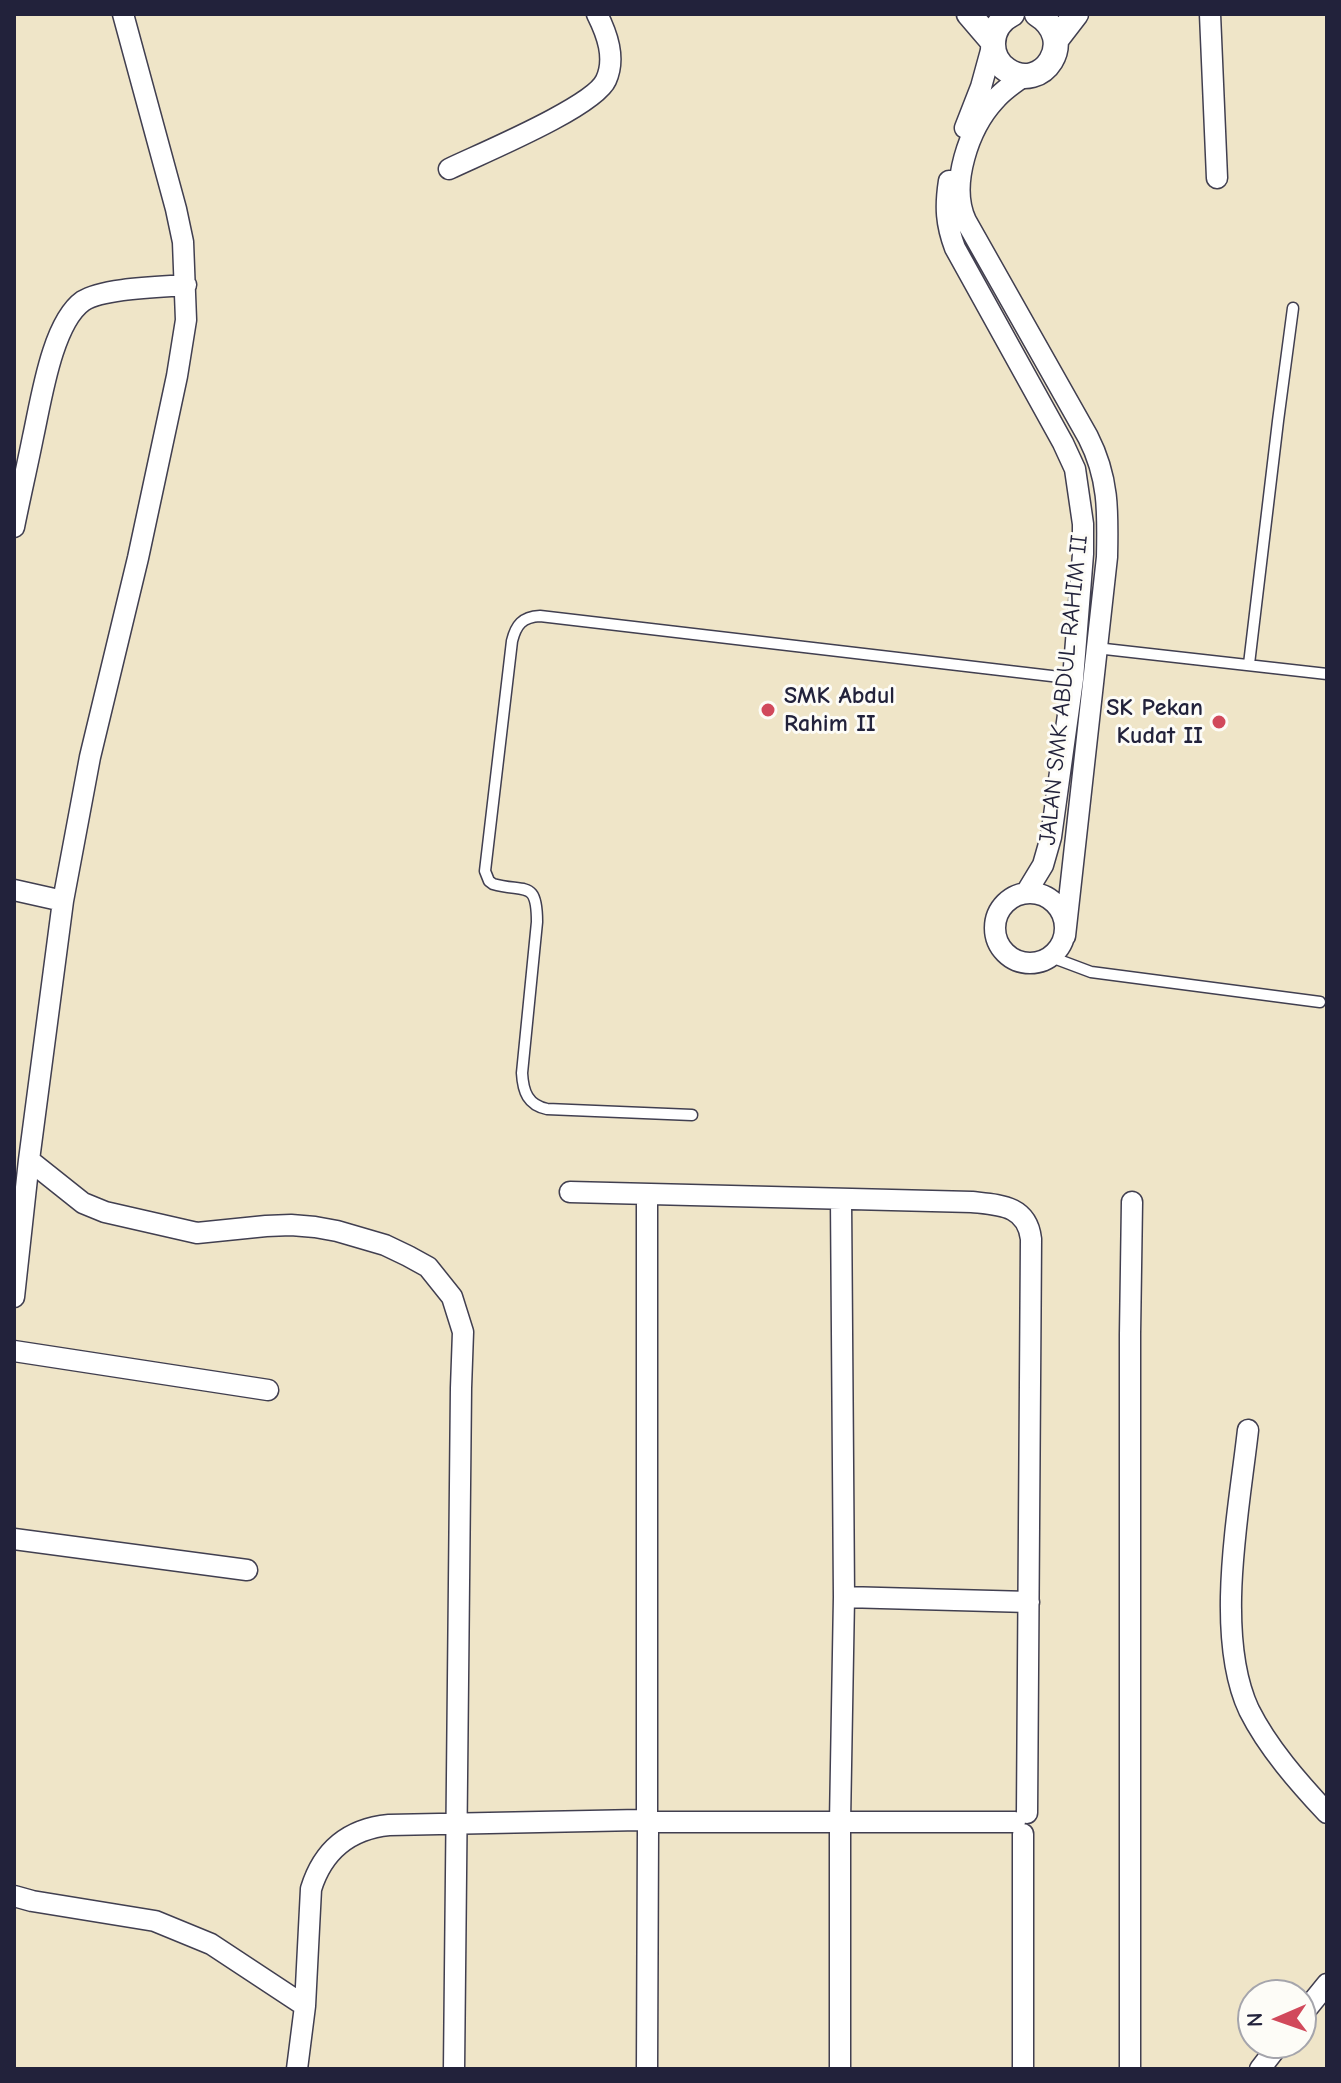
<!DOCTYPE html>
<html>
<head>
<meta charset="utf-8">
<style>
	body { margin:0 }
	#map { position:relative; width:1341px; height:2083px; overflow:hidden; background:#efe5c8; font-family:"Comic Neue",sans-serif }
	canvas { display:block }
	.frame { position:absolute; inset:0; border:16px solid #22223b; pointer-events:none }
	.north { position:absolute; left:1237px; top:1979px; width:80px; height:80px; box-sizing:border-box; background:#fdfcf7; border:2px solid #a5a5ac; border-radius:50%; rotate:268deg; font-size:22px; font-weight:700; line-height:32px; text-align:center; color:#22223b }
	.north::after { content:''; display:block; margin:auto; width:28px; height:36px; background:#d1495b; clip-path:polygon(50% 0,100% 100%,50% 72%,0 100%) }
</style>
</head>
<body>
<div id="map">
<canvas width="1341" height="2083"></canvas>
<div class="frame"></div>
<div class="north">N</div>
</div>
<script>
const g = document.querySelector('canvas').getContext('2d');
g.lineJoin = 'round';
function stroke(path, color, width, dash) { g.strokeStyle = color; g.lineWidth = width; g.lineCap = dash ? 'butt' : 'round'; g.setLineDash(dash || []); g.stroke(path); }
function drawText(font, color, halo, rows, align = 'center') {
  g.font = font + ' "Comic Neue",sans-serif'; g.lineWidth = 6; g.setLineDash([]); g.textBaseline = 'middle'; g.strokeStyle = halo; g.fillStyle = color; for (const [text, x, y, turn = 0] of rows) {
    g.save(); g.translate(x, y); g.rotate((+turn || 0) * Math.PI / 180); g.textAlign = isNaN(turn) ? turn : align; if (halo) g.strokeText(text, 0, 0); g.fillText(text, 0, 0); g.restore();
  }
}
const service = new Path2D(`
	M1096,648l231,26
	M1249,664l29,-243 15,-113
	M1051,957l40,15 229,30
	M692,1115l-145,-6c-19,-4 -24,-17 -25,-36l15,-151c0,-43 -12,-29 -44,-38l-4,-3 -4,-10 27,-230c4,-16 10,-24 28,-25l537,63`);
const minor = new Path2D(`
	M1210,14l7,164
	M1024,76c-10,7 -22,15 -29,24 -26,28 -46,85 -29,121l122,216c21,41 20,75 19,120l-42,379
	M965,128l16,-41 11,-40
	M449,169c31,-15 145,-62 157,-89 10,-22 1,-46 -9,-66
	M949,181c-4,26 -3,43 6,67l108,195 12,26 8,55v30l-10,125 -22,158 -8,28 -17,28
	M14,527c6,-30 13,-60 19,-90 8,-36 19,-114 50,-136 20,-13 77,-14 103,-16
	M14,890l49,11
	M995 928a35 35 0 1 1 70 0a35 35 0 1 1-70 0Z
	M29,1160l54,43 22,9 92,21 69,-7 25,-1 24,2 22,4 48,14 23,11 20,11 24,30 11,35 -2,56 -7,681
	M570,1192l402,10c27,3 55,3 59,37l-4,574
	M647,1194v618
	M14,1297l15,-137 34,-259 27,-144 48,-199 39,-182 9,-56 -3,-78 -7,-33 -53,-195
	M14,1351l254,39
	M1248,1430c-9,81 -34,205 1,280 19,38 50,73 78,103
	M14,1539l233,31
	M844,1597l185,5
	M657,1822h358
	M14,1896l18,5 123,20 56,23 94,62
	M1301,2016l26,-32
	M297,2069l8,-63 6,-117c12,-39 38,-60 78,-64l251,-5
	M647,2069l1,-240
	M840,2069v-247l4,-225 -3,-398
	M1023,2069v-235
	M1130,2069v-735l2,-132
	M1260,2069l20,-26`);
const tertiary = new Path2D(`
	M969,14l24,28
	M1012,14c-12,6 -19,16 -19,30 0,11 5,20 14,26 35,24 72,-30 30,-56
	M1056,40l20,-26`);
const markers = [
	[768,710,8,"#d1495b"],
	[1219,722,8,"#d1495b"]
];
const streetNames = [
	["JALAN SMK ABDUL RAHIM II",1064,690,-84]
];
const poiNames = [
	["SMK Abdul",784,696],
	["Rahim II",784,724],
	["SK Pekan",1203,708,"right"],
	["Kudat II",1203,736,"right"]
];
stroke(service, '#413f50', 13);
stroke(minor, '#413f50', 23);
stroke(tertiary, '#413f50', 27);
stroke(service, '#fff', 10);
stroke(minor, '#fff', 20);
stroke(tertiary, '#fff', 24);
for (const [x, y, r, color] of markers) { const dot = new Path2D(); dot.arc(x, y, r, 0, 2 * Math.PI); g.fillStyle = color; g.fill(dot); stroke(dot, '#fdfcf7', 3); }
drawText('24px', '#22223b', '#fdfcf7', streetNames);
drawText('bold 24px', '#22223b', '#fdfcf7', poiNames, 'left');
</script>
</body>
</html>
